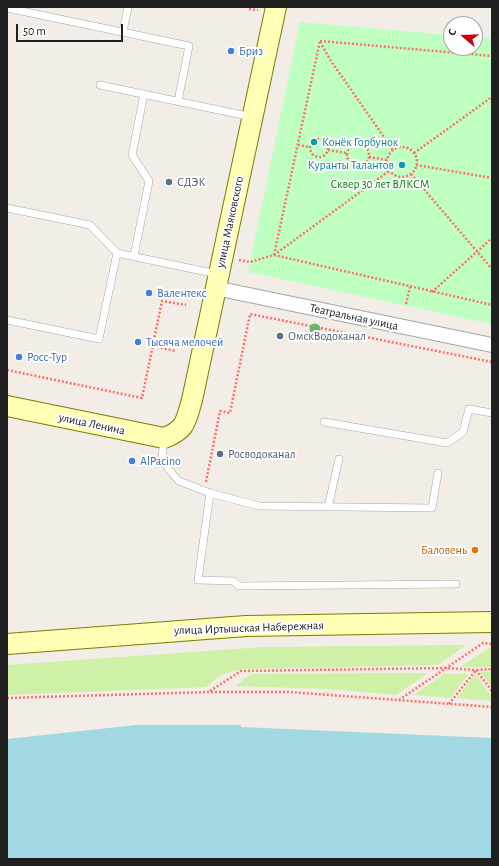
<!DOCTYPE html>
<html>
<head>
<meta charset="utf-8">
<style>
	body { margin:0 }
	#map { position:relative; width:499px; height:866px; overflow:hidden; background:#f2ede6; font-family:"Alegreya Sans",sans-serif }
	canvas { display:block }
	.frame { position:absolute; inset:0; border:8px solid #202020; pointer-events:none }
	.north { position:absolute; left:443px; top:16px; width:40px; height:40px; box-sizing:border-box; background:#fff; border:1px solid #a6a6a6; border-radius:50%; rotate:289deg; font-size:11px; font-weight:700; line-height:16px; text-align:center; color:#202020 }
	.north::after { content:''; display:block; margin:auto; width:14px; height:18px; background:#d0000c; clip-path:polygon(50% 0,100% 100%,50% 72%,0 100%) }
	.scale { position:absolute; left:16px; top:24px; width:107px; height:18px; box-sizing:border-box; border:2px solid #202020; border-top:0; padding-left:5px; font-size:12px; line-height:14px; white-space:nowrap; color:#202020; -webkit-text-stroke:3px #fff; paint-order:stroke }
</style>
</head>
<body>
<div id="map">
<canvas width="499" height="866"></canvas>
<div class="frame"></div>
<div class="north">С</div>
<div class="scale">50 m</div>
</div>
<script>
const g = document.querySelector('canvas').getContext('2d');
g.lineJoin = 'round';
function fillPath(path, color) { g.fillStyle = color; g.fill(path, 'evenodd'); }
function stroke(path, color, width, dash) { g.strokeStyle = color; g.lineWidth = width; g.lineCap = dash ? 'butt' : 'round'; g.setLineDash(dash || []); g.stroke(path); }
function drawText(font, color, halo, rows, align = 'center') {
  g.font = font + ' "Alegreya Sans",sans-serif'; g.lineWidth = 4; g.setLineDash([]); g.textBaseline = 'middle'; g.strokeStyle = halo; g.fillStyle = color; for (const [text, x, y, turn = 0] of rows) {
    g.save(); g.translate(x, y); g.rotate((+turn || 0) * Math.PI / 180); g.textAlign = isNaN(turn) ? turn : align; if (halo) g.strokeText(text, 0, 0); g.fillText(text, 0, 0); g.restore();
  }
}
const grass = new Path2D(`
	M466,645l-28,20 -194,4c-17,2 -26,7 -38,18l-199,8v-30l257,-18z
	M492,646v21h-32z
	M480,672h12v15z
	M428,673l-32,22 -66,-6 -95,-3 16,-12z
	M444,674h25l-19,24 -36,-3z
	M475,674l17,22v5l-35,-3z`);
const park = new Path2D(`
	M300,22l151,13v13h24v-11l17,2v285l-244,-52z`);
const water = new Path2D(`
	M136,725h105v2l251,11v121h-485v-120z`);
const path = new Path2D(`
	M249,9l9,1
	M320,41l172,15
	M320,42l11,19 62,89
	M310 148a9 9 0 1 1 18 0a9 9 0 1 1-18 0Z
	M347 155a11 11 0 1 1 22 0a11 11 0 1 1-22 0Z
	M298,145l12,2
	M387 162a15 15 0 1 1 30 0a15 15 0 1 1-30 0Z
	M328,150l18,3
	M414,153l78,-56
	M369,157l18,3
	M416,165l76,13
	M411,174l81,95
	M274,255l46,-214
	M274,255l115,-84
	M239,260l11,2 24,-7 218,50
	M432,292l60,-54
	M406,304l4,-17
	M153,346l23,5
	M7,370l135,28 20,-97 24,4
	M206,482l14,-71 10,2 20,-99 242,48
	M210,691l31,-20 204,-3 31,2 16,21
	M7,698l202,-6h80l203,15
	M399,700l84,-57 9,1
	M449,704l27,-34 16,-1`);
const lane = new Path2D(`
	M7,8l182,38 -11,55
	M123,32l5,-25
	M100,85l152,32
	M7,208l83,17 27,28 100,21
	M134,256l15,-75 -17,-26 12,-61
	M7,320l92,19 18,-86
	M324,422l123,21 16,-11 6,-23 23,4
	M164,439l-2,18 7,13 10,11 31,12 49,13 173,2 6,-35
	M210,493l-12,87 35,1 6,5 217,-2
	M328,507l11,-48`);
const street = new Path2D(`
	M215,288l277,57`);
const secondary = new Path2D(`
	M7,406l157,32c22,-8 22,-17 28,-38l84,-393
	M7,644l239,-18 246,-4`);
const trees = [
	[315,329]
];
const markers = [
	[231,51,4,"#3f7fe0"],
	[314,142,4,"#0f9aa8"],
	[402,165,4,"#0f9aa8"],
	[169,182,4,"#5c6f8a"],
	[149,293,4,"#3f7fe0"],
	[280,336,4,"#5c6f8a"],
	[138,342,4,"#3f7fe0"],
	[19,357,4,"#3f7fe0"],
	[220,454,4,"#5c6f8a"],
	[132,461,4,"#3f7fe0"],
	[475,550,4,"#e8710a"]
];
const shopNames = [
	["Бриз",239,51],
	["Валентекс",157,293],
	["Тысяча мелочей",146,342],
	["Росс-Тур",27,357],
	["AlPacino",140,461]
];
const cultureNames = [
	["Конёк Горбунок",322,142],
	["Куранты Талантов",394,165,"right"]
];
const serviceNames = [
	["СДЭК",177,182],
	["ОмскВодоканал",288,336],
	["Росводоканал",228,454]
];
const parkNames = [
	["Сквер 30 лет ВЛКСМ",380,184]
];
const streetNames = [
	["улица Маяковского",230,222,-78],
	["Театральная улица",354,317,12],
	["улица Ленина",92,424,12],
	["улица Иртышская Набережная",249,628,-2]
];
const foodNames = [
	["Баловень",467,550]
];
fillPath(grass, '#cff0a7');
fillPath(park, '#bfffc1');
fillPath(water, '#a2d8e3');
stroke(lane, '#a7a7a7', 8);
stroke(street, '#a7a7a7', 16);
stroke(secondary, '#777e00', 22);
stroke(path, '#ff7069', 2.5, [2, 2]);
stroke(lane, '#fff', 7);
stroke(street, '#fff', 14);
stroke(secondary, '#ffffb6', 20);
g.fillStyle = '#6db46a';
for (const [x, y] of trees) { g.beginPath(); g.arc(x, y, 5.5, 0, 2 * Math.PI); g.fill(); }
for (const [x, y, r, color] of markers) { const dot = new Path2D(); dot.arc(x, y, r, 0, 2 * Math.PI); g.fillStyle = color; g.fill(dot); stroke(dot, '#fff', 1.5); }
drawText('12px', '#366cbe', '#fff', shopNames, 'left');
drawText('12px', '#0d838f', '#fff', cultureNames, 'left');
drawText('12px', '#4e5e75', '#fff', serviceNames, 'left');
drawText('12px', '#018605', '#fff', parkNames);
drawText('12px', '#202020', '#fff', streetNames);
drawText('12px', '#c56008', '#fff', foodNames, 'right');
</script>
</body>
</html>
